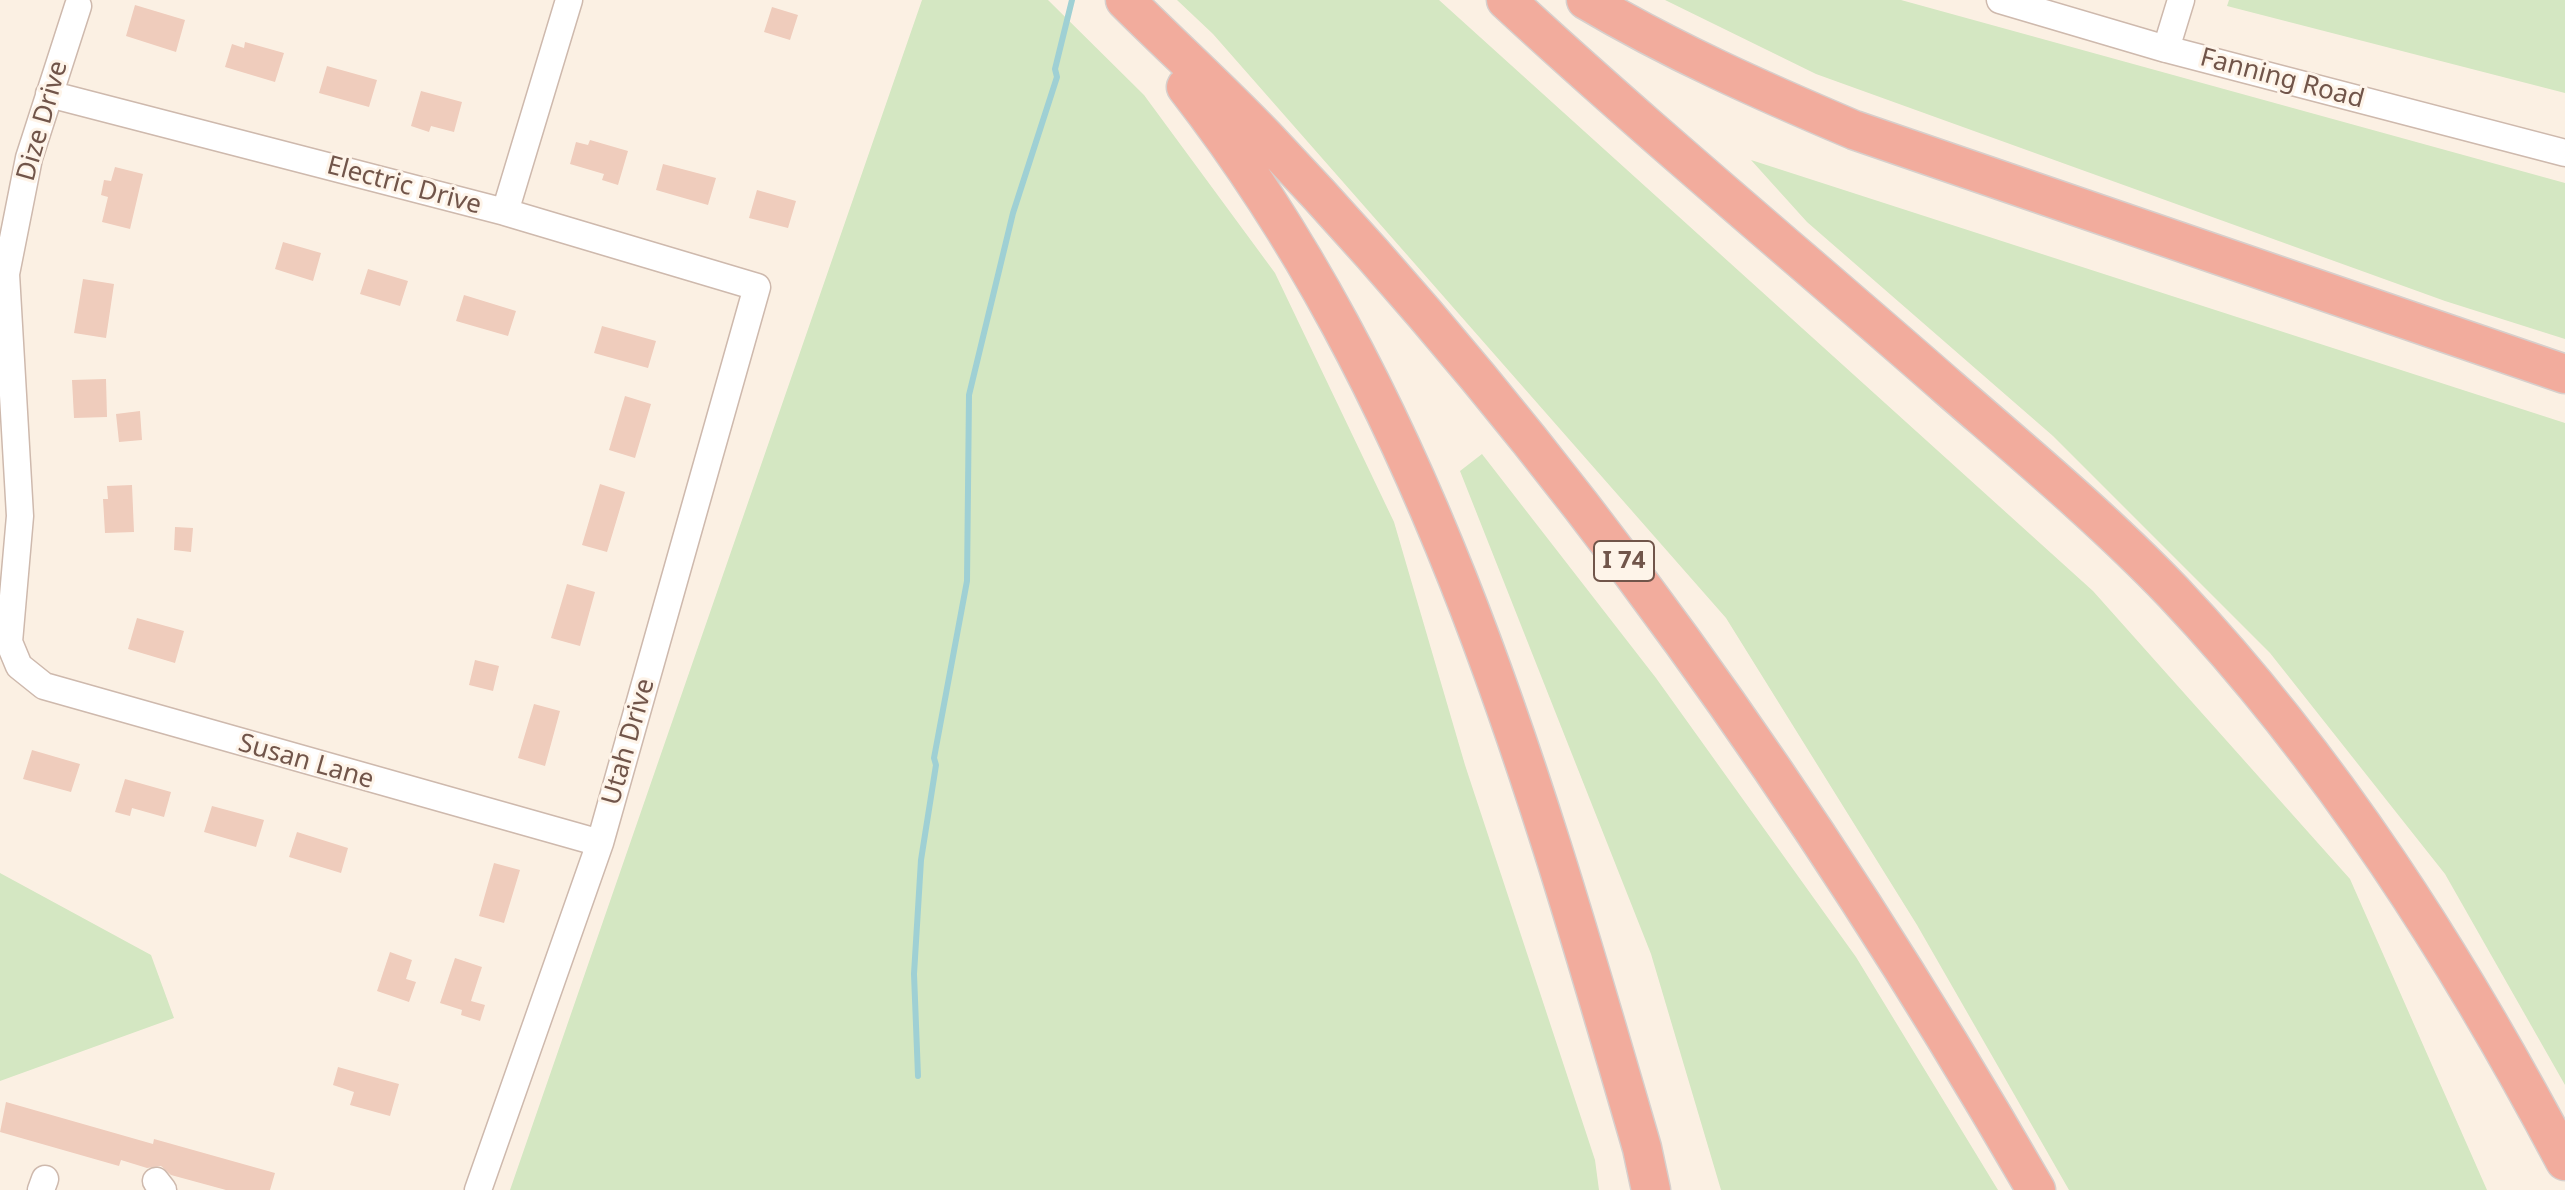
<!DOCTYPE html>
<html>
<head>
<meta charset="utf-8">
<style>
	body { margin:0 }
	canvas { display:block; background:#fbf0e3 }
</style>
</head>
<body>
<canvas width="2565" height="1190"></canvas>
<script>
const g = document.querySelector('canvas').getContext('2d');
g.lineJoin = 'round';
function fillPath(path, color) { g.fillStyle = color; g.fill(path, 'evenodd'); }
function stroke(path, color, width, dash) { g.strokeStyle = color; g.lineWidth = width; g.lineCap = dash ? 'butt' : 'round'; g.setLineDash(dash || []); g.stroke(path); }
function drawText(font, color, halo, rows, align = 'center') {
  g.font = font + ' "Noto Sans",sans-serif'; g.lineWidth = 6; g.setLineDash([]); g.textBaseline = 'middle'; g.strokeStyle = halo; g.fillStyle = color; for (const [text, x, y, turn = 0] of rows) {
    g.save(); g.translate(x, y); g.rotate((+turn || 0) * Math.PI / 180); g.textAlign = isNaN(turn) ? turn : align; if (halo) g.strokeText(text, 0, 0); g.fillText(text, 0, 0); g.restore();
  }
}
const green = new Path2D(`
	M922,0h126l96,95 131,178 119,249 71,243 130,395 4,30h-1089z
	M1177,0h262l654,591 257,288 137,311h-418l-152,-265 -191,-307 -513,-584z
	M1665,0h236l664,183v156l-120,-38 -629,-227z
	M2229,0h336v93l-338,-87z
	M1751,160l814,263v662l-120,-211 -175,-221 -217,-217 -246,-214z
	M1482,454l174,224 200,279 142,233h-277l-70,-236 -191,-483z
	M0,873l151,82 23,63 -174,63z`);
const stream = new Path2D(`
	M918,1076l-4,-102 7,-114 15,-95 -2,-7 33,-177 2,-186 44,-182 44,-136 -2,-8 17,-69`);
const building = new Path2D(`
	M135,5l50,15 -9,32 -50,-16z
	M772,7l26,8 -8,25 -26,-8z
	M245,42l39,11 -9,29 -50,-15 7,-23 12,4z
	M327,66l50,14 -8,27 -50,-14z
	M421,91l41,11 -8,30 -23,-6 -2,6 -18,-6z
	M590,140l38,11 -10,34 -16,-5 2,-6 -34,-10 6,-22 12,3z
	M663,164l53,14 -8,27 -52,-15z
	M115,167l28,7 -13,55 -28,-7 6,-25 -7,-2 3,-15 7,1z
	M757,190l39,11 -8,27 -39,-10z
	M283,242l38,11 -8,28 -38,-12z
	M368,269l40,12 -8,25 -40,-12z
	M83,279l31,5 -8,54 -32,-5z
	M464,295l52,16 -8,25 -52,-15z
	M602,326l54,15 -8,27 -54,-15z
	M106,379l1,38 -33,1 -2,-38z
	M625,396l26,8 -16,54 -26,-8z
	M140,411l2,29 -23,2 -3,-28z
	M600,484l25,8 -18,60 -25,-7z
	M132,485l2,47 -29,1 -2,-34h5l-1,-13z
	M175,527l18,1 -2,24 -17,-2z
	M567,584l28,8 -15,54 -29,-8z
	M137,618l47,13 -9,32 -47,-14z
	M475,660l24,6 -6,25 -24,-6z
	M534,704l26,7 -15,55 -27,-8z
	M32,750l48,14 -9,28 -48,-13z
	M125,779l46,13 -7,25 -32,-9 -2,8 -15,-4z
	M212,806l52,14 -8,27 -52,-15z
	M297,832l51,16 -7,25 -52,-16z
	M494,863l26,7 -16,53 -25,-7z
	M390,952l22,8 -6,19 10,3 -7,20 -32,-11z
	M455,958l27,9 -11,34 14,4 -5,16 -19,-6 1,-5 -22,-7z
	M338,1067l61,17 -9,32 -40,-11 4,-13 -21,-7z
	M6,1102l147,42 1,-5 121,34 -5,17h-44l-55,-15 -10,-9 -14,2 -26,-8 -2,6 -119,-34z`);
const minor = new Path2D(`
	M2000,0l166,49 399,104
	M78,6l-49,152 -23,116 14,242 -11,126 10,24 25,20 556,157
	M2166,49l15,-49
	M49,94l456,118 252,75 -157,556 -122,347
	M505,212l64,-212
	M156,1181l7,9
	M41,1190l4,-11`);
const highway = new Path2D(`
	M1125,0c46,46 95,90 140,137 302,317 553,675 771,1053
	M1506,0c144,133 296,259 443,388 76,66 154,131 224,204 159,168 284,365 392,569
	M1586,0c86,51 176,91 268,130l711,244
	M1186,87c241,309 348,691 456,1061l9,42`);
const shields = [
	[1624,561,60]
];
const shieldNames = [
	["I 74",1624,561]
];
const streetNames = [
	["Fanning Road",2282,79,15],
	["Dize Drive",43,121,-74],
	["Electric Drive",404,186,15],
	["Utah Drive",629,742,-74],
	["Susan Lane",306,762,16]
];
fillPath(green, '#d4e7c2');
stroke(stream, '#9fd0d4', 6);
fillPath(building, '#efccbc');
stroke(minor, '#ceb9ad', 29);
stroke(highway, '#d7cfcc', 41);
stroke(minor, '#fff', 26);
stroke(highway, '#f2ac9d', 38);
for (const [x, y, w] of shields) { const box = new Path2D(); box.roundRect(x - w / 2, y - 20, w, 40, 6); g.fillStyle = '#fef4e9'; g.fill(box); stroke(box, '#71554a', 2); }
drawText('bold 24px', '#71554a', null, shieldNames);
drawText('26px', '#71554a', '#fef4e9', streetNames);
</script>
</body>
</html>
